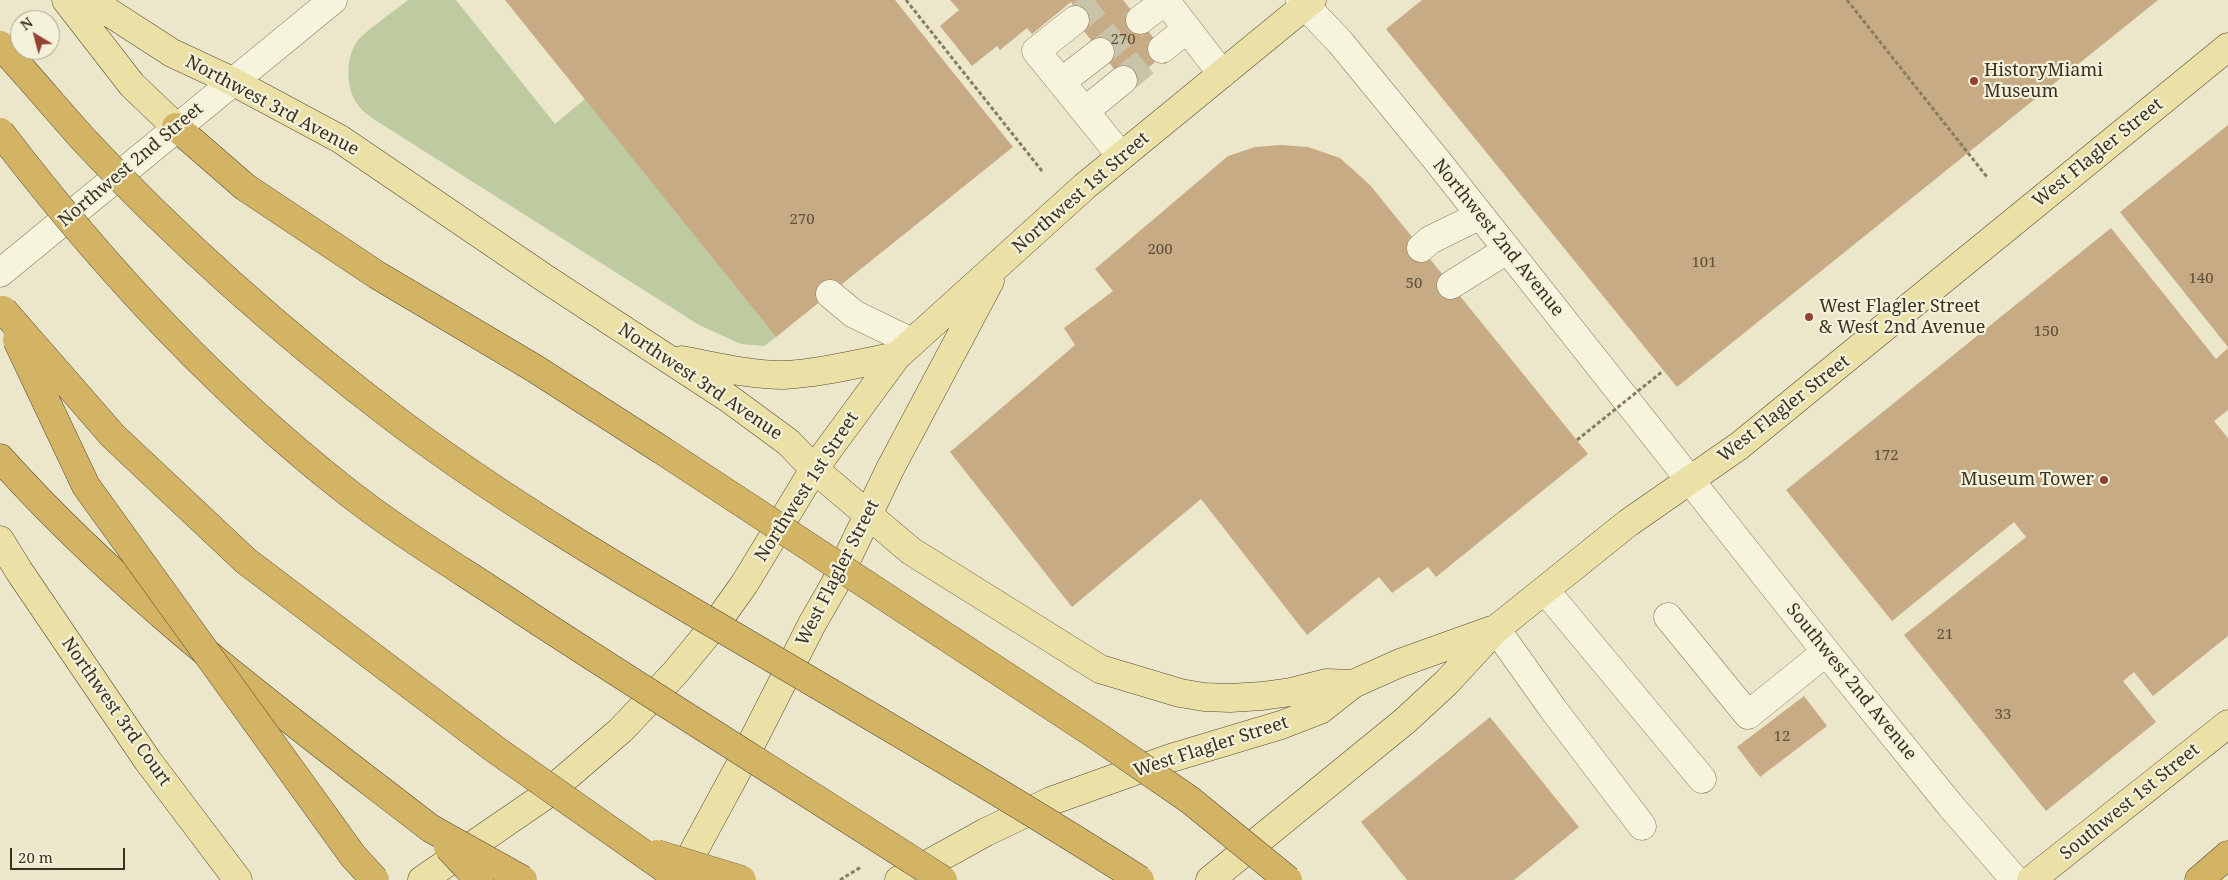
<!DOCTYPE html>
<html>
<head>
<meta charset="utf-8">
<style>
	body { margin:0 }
	#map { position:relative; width:2228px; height:880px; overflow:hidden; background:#ece7cb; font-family:"Noto Serif",serif }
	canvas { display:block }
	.north { position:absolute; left:10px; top:10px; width:50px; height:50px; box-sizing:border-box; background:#f4f1da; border:1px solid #aaa490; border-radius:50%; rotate:323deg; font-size:14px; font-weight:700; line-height:20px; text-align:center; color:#3a3122 }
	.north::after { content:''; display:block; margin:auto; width:18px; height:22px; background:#934334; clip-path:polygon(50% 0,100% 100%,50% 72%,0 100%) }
	.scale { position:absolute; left:10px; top:848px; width:115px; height:22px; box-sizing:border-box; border:2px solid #3a3122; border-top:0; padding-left:6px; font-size:15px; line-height:18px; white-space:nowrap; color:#3a3122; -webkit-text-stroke:4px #f4f1da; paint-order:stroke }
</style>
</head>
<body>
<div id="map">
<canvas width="2228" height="880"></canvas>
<div class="north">N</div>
<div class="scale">20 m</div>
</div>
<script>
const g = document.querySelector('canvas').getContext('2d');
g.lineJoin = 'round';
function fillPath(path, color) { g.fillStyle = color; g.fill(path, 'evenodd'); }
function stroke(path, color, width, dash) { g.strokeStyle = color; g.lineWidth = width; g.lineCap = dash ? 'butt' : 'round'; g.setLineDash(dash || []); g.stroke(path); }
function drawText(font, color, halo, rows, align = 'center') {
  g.font = font + ' "Noto Serif",serif'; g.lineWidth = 4.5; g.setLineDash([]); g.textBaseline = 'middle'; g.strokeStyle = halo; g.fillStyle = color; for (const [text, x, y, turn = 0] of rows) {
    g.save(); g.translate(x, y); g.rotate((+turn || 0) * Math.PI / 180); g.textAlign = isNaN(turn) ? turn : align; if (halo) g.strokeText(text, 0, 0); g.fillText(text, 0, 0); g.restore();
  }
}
const green = new Path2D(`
	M408,0h48l99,124 30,-25 191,238 -12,9 -23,-2 -42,-19 -324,-205c-6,-4 -13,-9 -17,-15 -13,-17 -13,-49 1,-66 14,-14 33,-26 49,-39z`);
const building = new Path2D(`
	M505,0h390l118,147 -237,190z
	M950,0h173l43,53 -39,32 -52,-65 2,-10 -6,-8 -39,32 -5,-6 -27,22 -3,-4 -25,20 -32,-40 19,-16z
	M1422,0h736l-481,387 -291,-358z
	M2228,125v222l-108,-135z
	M1281,145l27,2 32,11 30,27 218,269 -152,123 -8,-10 -36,26 -13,-16 -72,58 -106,-136 -129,108 -122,-155 125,-107 -11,-17 49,-37 -18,-22 133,-113 27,-9z
	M2111,228l105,131 12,-11v62l-14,11 14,17v198l-75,60 -19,-24 -11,9 33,41 -110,89 -142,-176 122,-98 -12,-15 -122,99 -106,-131z
	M1804,696l23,30 -67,51 -23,-30z
	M1490,717l89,110 -65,53h-107l-46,-58z`);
const minorTunnel = new Path2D(`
	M1075,20l25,-20
	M1100,52l40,-32
	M1123,80l39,-31`);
const path = new Path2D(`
	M906,0l136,171
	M1847,0l140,177
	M840,880l21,-13`);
const minor = new Path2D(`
	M1165,0l57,74
	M1300,0l40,42 95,116 391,494 124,153 65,75
	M1075,20l-39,31 85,105
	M1140,20l25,-19
	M1162,49l25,-20
	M1061,82l39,-30
	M1085,111l38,-31
	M1421,248l9,-8 49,-24
	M0,273l333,-273
	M1451,285l56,-35
	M830,294l24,20 58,28
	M1545,590l157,189
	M1668,617l80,98 78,-63
	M1496,629l57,80 89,117`);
const major = new Path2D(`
	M66,0l66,85 44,42
	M90,0l82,53 60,28 108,58 206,140 182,119 60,44 26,27 97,82 189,118 80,24 24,4 26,1 32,-2 29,-4 35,-9 27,1
	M681,360c33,6 68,15 102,15 39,-2 77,-12 114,-19
	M0,540l19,31 129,190 90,119
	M422,880l121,-83 78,-67 54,-57 43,-52 27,-38 69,-114 83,-113 188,-170 227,-186
	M678,880l67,-124 67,-132 23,-40 55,-115 100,-188
	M899,880l87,-48 65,-31 120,-43 110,-33 39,-15 33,-26 47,-21 92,-33
	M1210,880l196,-160 41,-38 49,-53 132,-106 111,-77 489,-399
	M2031,880l197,-156`);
const highway = new Path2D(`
	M176,127l69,60 132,88 157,93 126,81
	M0,458c127,142 280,254 430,370
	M2199,880l29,-25`);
const pathBridge = new Path2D(`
	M1577,440l86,-69`);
const highwayBridge = new Path2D(`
	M0,45c29,31 56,64 85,96 96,103 202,196 314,281 107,80 222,148 337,215 136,80 272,159 404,243
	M0,132c100,131 212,253 341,355 59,47 124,85 186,127 138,90 278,177 416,266
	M3,310l110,126 133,125 250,189 185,130
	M17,340l69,146 267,370 22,24
	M660,449l437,287 93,64 98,80
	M430,828l93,52
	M448,847l31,33
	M657,854l85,26`);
const markers = [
	[1974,81,5,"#934334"],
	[1809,317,5,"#934334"],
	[2104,480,5,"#934334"]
];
const numberNames = [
	["270",1123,40],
	["270",802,220],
	["200",1160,250],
	["101",1704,263],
	["140",2201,279],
	["50",1414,284],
	["150",2046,332],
	["172",1886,456],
	["21",1945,635],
	["33",2003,715],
	["12",1782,737]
];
const poiNames = [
	["HistoryMiami",1984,71],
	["Museum",1984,92],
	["West Flagler Street",1819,307],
	["& West 2nd Avenue",1819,328],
	["Museum Tower",2094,480,"right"]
];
const streetNames = [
	["Northwest 3rd Avenue",272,106,28],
	["West Flagler Street",2098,153,-39],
	["Northwest 2nd Street",131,165,-40],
	["Northwest 1st Street",1081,193,-41],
	["Northwest 2nd Avenue",1498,238,51],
	["Northwest 3rd Avenue",700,382,34],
	["West Flagler Street",1784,409,-38],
	["Northwest 1st Street",807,487,-57],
	["West Flagler Street",838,573,-63],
	["Southwest 2nd Avenue",1851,682,51],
	["Northwest 3rd Court",116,712,55],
	["West Flagler Street",1211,747,-18],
	["Southwest 1st Street",2130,802,-39]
];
fillPath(green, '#beca9f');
fillPath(building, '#c7ab84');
stroke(minorTunnel, '#c8c3a9', 28, [28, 14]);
stroke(minor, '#887c60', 29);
stroke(major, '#574934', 29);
stroke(highway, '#574934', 29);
stroke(path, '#887c60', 3, [4, 2.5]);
stroke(minor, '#f7f4de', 28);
stroke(major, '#ebe1a7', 28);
stroke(highway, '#d3b464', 28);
stroke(highwayBridge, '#574934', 29, []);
stroke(pathBridge, '#887c60', 3, [4, 2.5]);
stroke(highwayBridge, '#d3b464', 28);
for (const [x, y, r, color] of markers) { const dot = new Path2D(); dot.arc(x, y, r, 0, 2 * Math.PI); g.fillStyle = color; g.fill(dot); stroke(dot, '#f4f1da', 2); }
drawText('15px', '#5d503a', null, numberNames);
drawText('18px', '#3a3122', '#f4f1da', poiNames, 'left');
drawText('18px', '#3a3122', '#f4f1da', streetNames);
</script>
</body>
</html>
